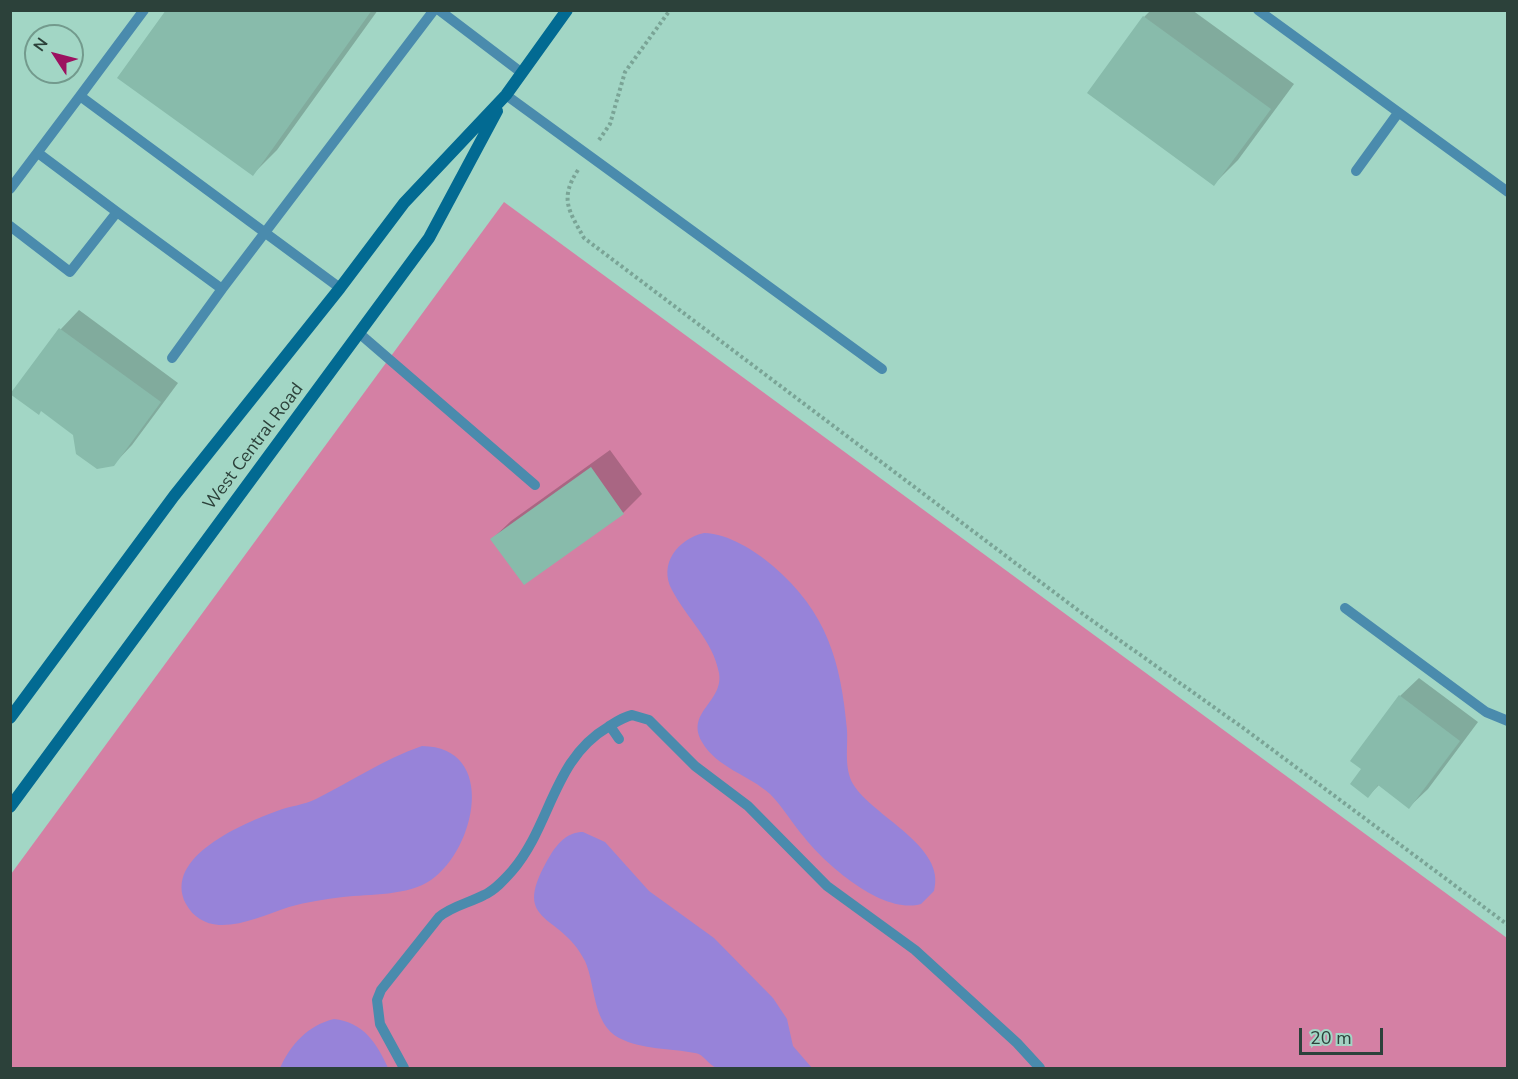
<!DOCTYPE html>
<html>
<head>
<meta charset="utf-8">
<style>
	body { margin:0 }
	#map { position:relative; width:1518px; height:1079px; overflow:hidden; background:#a2d6c5; font-family:"Nunito Sans",sans-serif }
	canvas { display:block }
	.frame { position:absolute; inset:0; border:12px solid #2c413a; pointer-events:none }
	.north { position:absolute; left:24px; top:24px; width:60px; height:60px; box-sizing:border-box; background:#a2d6c5; border:2px solid #739a8d; border-radius:50%; rotate:306deg; font-size:16px; font-weight:700; line-height:24px; text-align:center; color:#2c413a }
	.north::after { content:''; display:block; margin:auto; width:21px; height:27px; background:#9c1160; clip-path:polygon(50% 0,100% 100%,50% 72%,0 100%) }
	.scale { position:absolute; left:1299px; top:1028px; width:84px; height:27px; box-sizing:border-box; border:3px solid #2c413a; border-top:0; padding-left:8px; font-size:18px; line-height:21px; white-space:nowrap; color:#2c413a; -webkit-text-stroke:4px #a2d6c5; paint-order:stroke }
</style>
</head>
<body>
<div id="map">
<canvas width="1518" height="1079"></canvas>
<div class="frame"></div>
<div class="north">N</div>
<div class="scale">20 m</div>
</div>
<script>
const g = document.querySelector('canvas').getContext('2d');
g.lineJoin = 'round';
function fillPath(path, color) { g.fillStyle = color; g.fill(path, 'evenodd'); }
function stroke(path, color, width, dash) { g.strokeStyle = color; g.lineWidth = width; g.lineCap = dash ? 'butt' : 'round'; g.setLineDash(dash || []); g.stroke(path); }
function drawText(font, color, halo, rows, align = 'center') {
  g.font = font + ' "Nunito Sans",sans-serif'; g.lineWidth = 5; g.setLineDash([]); g.textBaseline = 'middle'; g.strokeStyle = halo; g.fillStyle = color; for (const [text, x, y, turn = 0] of rows) {
    g.save(); g.translate(x, y); g.rotate((+turn || 0) * Math.PI / 180); g.textAlign = isNaN(turn) ? turn : align; if (halo) g.strokeText(text, 0, 0); g.fillText(text, 0, 0); g.restore();
  }
}
const green = new Path2D(`
	M504,202l1003,736v130h-1496v-194z`);
const water = new Path2D(`
	M704,533c25,1 50,17 69,33 54,46 68,96 74,164 1,18 -3,38 6,54 20,33 94,62 81,107l-13,13c-38,11 -95,-39 -117,-67 -12,-14 -21,-30 -34,-43 -21,-19 -53,-26 -68,-52 -17,-30 22,-40 17,-69 -6,-33 -32,-54 -47,-83 -14,-26 6,-51 32,-57z
	M422,746c76,1 54,103 9,134 -23,16 -61,14 -88,17 -18,2 -36,5 -54,10 -22,7 -46,19 -70,18 -14,-1 -26,-8 -33,-21 -24,-47 58,-81 91,-93 13,-5 27,-6 39,-12 36,-18 68,-40 106,-53z
	M583,832l22,10 44,49 65,47 59,60 14,21 6,27 19,22c-19,1 -81,5 -95,0 -9,-3 -13,-14 -22,-15 -25,-5 -52,-3 -76,-15 -27,-15 -23,-52 -34,-77 -25,-51 -78,-34 -34,-107 8,-12 17,-22 32,-22z
	M334,1019c29,3 43,24 54,49h-108c10,-23 28,-43 54,-49z`);
const shadow = new Path2D(`
	M168,10h210l-101,140 -24,24z
	M1151,10h41l102,74 -56,76 -24,24 -70,-167z
	M79,310l99,73 -46,62 -19,20 -71,-55 -30,-17 49,-64z
	M610,450l32,44 -19,19 -99,70 -32,-44 19,-18z
	M1419,678l59,44 -50,67 -19,18 -30,-22 -11,11 -5,-27 37,-73z`);
const building = new Path2D(`
	M166,10h206l-119,166 -136,-98z
	M1143,16l128,93 -57,77 -127,-93z
	M59,328l102,74 -47,64 -17,3 -21,-15 -3,-19 -32,-24 -2,4 -29,-21z
	M591,467l33,47 -100,71 -34,-46z
	M1399,695l61,46 -51,68 -31,-24 -10,13 -18,-14 11,-15 -11,-8z`);
const path = new Path2D(`
	M599,140l11,-16 15,-52 45,-62
	M578,170c-19,29 -9,41 6,68l503,379 159,113 262,195`);
const lane = new Path2D(`
	M439,10l83,63
	M1258,10l250,182
	M506,95l376,274
	M80,96l64,-86
	M1356,171l42,-58
	M10,189l70,-93 260,192
	M117,212l105,77 212,-279
	M10,226l60,46 47,-60 -79,-59
	M360,334l175,151
	M172,358l50,-69
	M1345,608l141,104 22,9
	M610,726l9,13
	M404,1068l-24,-44 -3,-24 4,-10 58,-73c13,-11 30,-14 45,-22 11,-5 20,-15 28,-24 39,-45 41,-112 96,-144 8,-5 15,-10 24,-12l17,5 46,46 53,40 79,80 88,64 102,93 23,25`);
const secondary = new Path2D(`
	M10,718l164,-222 166,-208 64,-85 102,-108 61,-85
	M10,807l419,-569 68,-127`);
const streetNames = [
	["West Central Road",254,447,-53]
];
fillPath(green, '#d480a4');
fillPath(water, '#9783d9');
fillPath(shadow, '#0003');
fillPath(building, '#88bbab');
stroke(path, '#7aa496', 4, [3, 3]);
stroke(lane, '#4a8bad', 10);
stroke(secondary, '#026a92', 12);
drawText('18px', '#2c413a', '#a2d6c5', streetNames);
</script>
</body>
</html>
